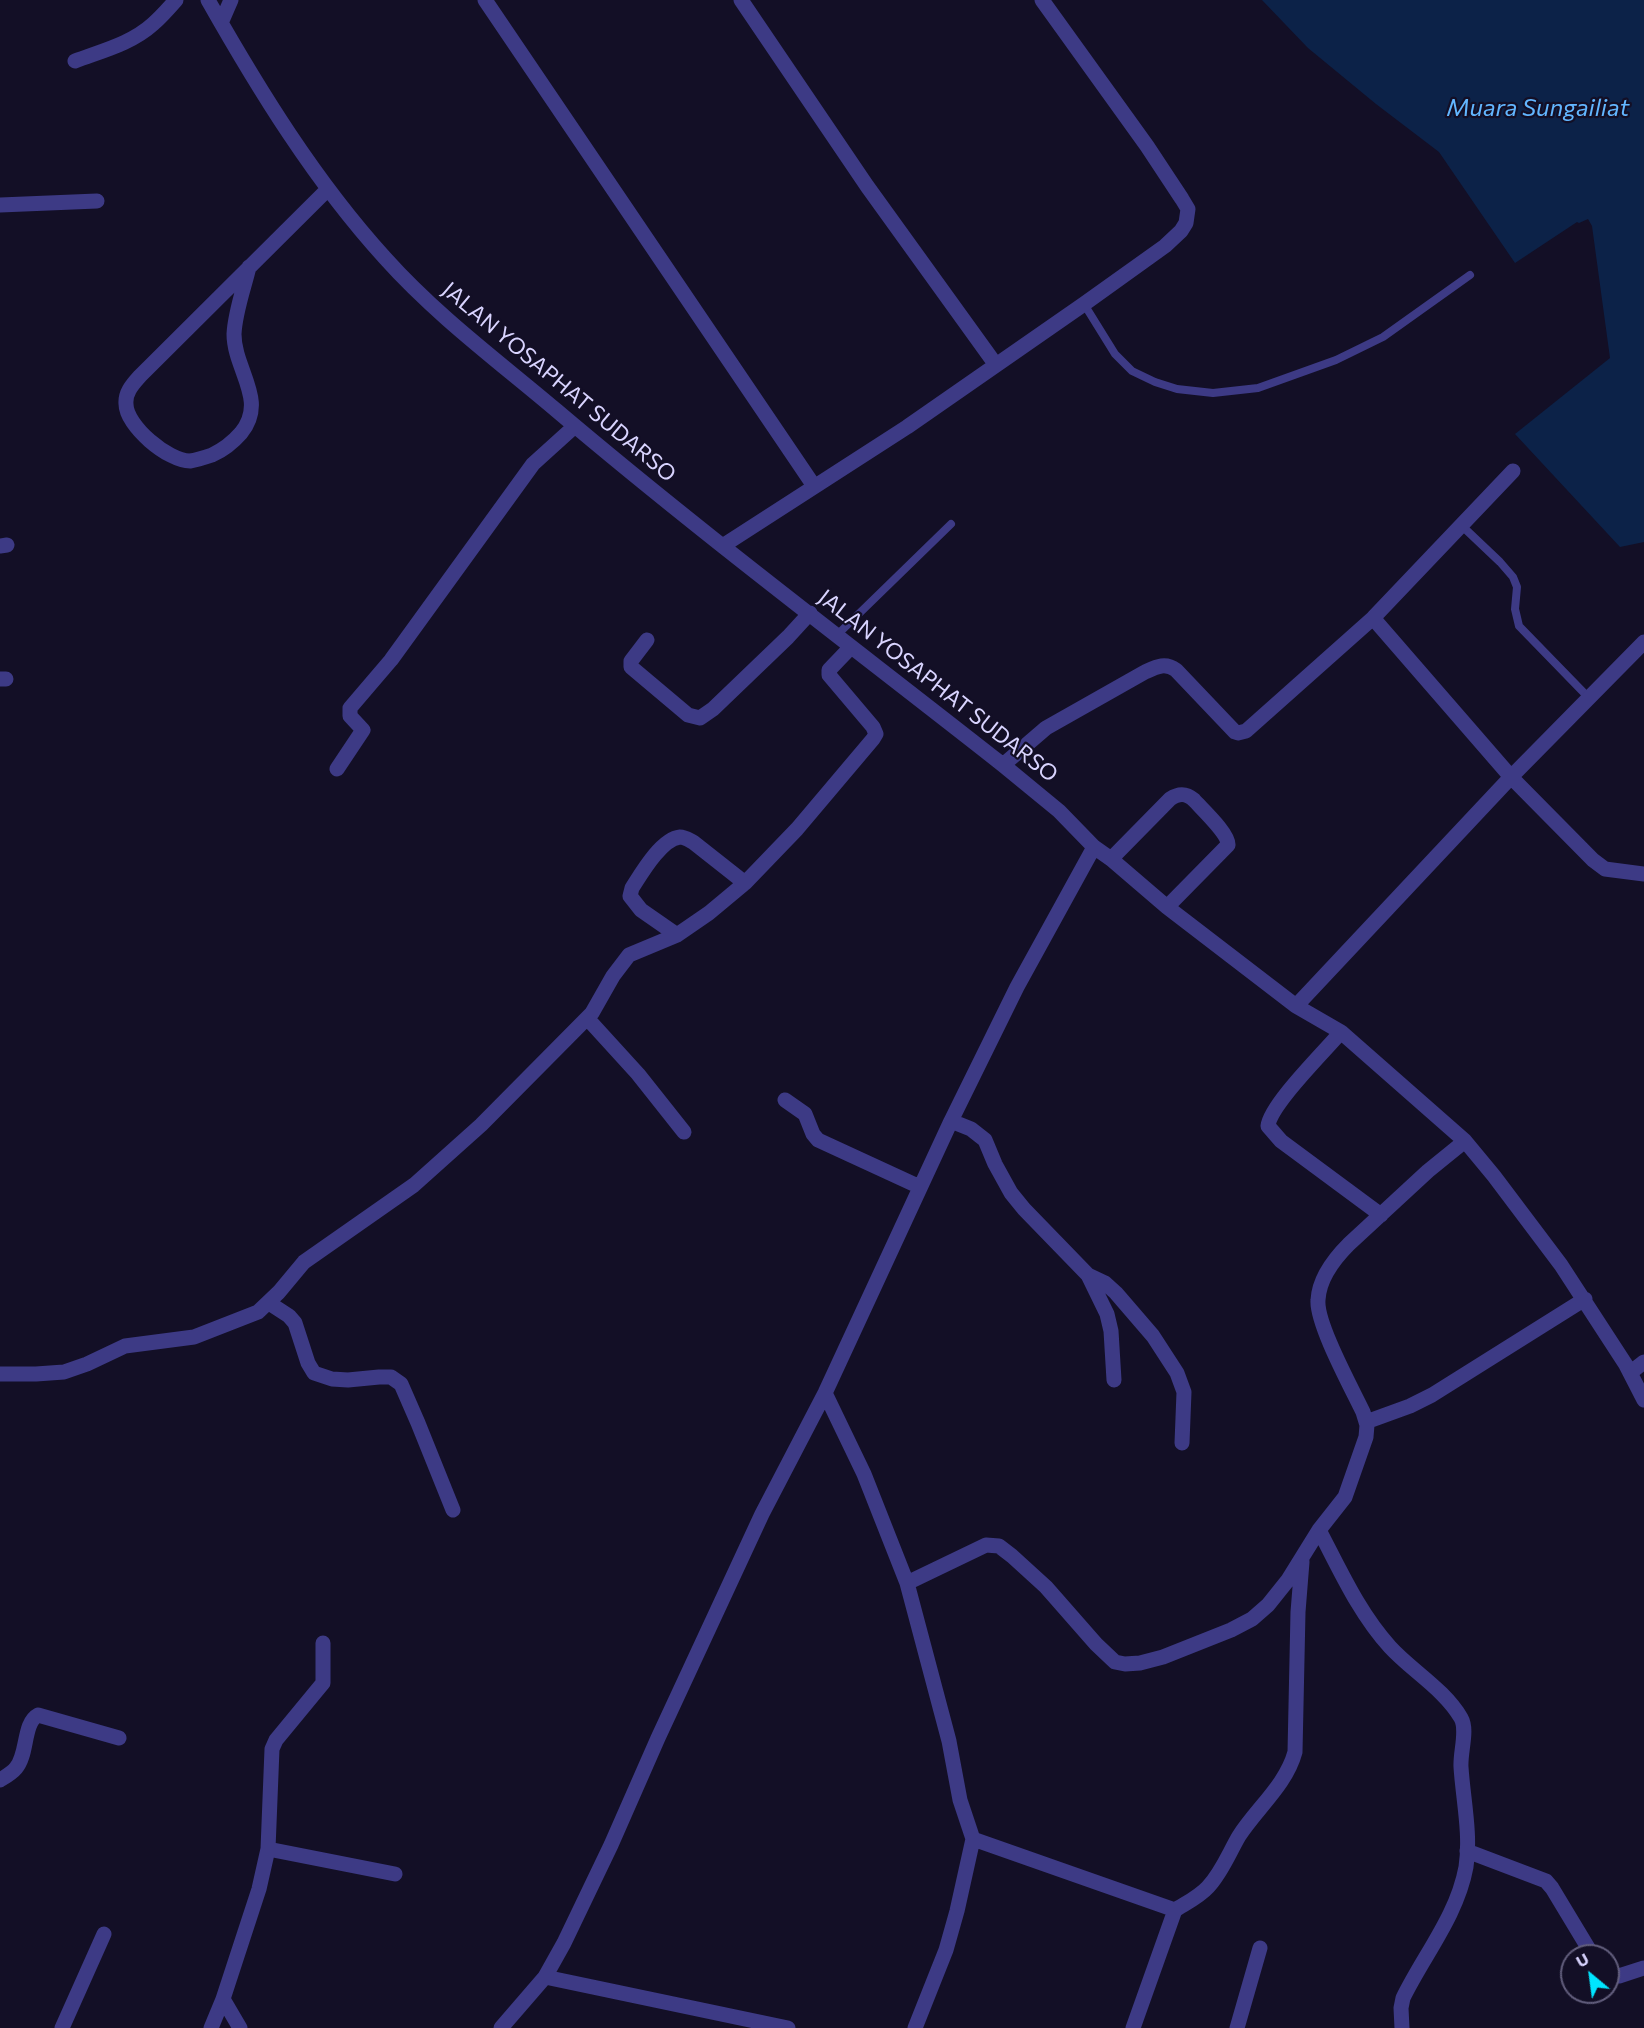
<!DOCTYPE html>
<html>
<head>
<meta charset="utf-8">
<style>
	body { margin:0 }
	#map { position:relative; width:1644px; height:2028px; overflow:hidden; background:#130f26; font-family:Commissioner,sans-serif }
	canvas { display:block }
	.north { position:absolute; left:1560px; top:1944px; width:60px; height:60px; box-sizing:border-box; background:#130f26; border:2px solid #625e7d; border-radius:50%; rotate:331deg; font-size:16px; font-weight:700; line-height:24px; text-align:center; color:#d9d4ff }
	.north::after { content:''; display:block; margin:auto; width:21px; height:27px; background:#00e5ff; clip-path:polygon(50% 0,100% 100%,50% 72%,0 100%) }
</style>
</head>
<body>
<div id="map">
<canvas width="1644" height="2028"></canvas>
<div class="north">U</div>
</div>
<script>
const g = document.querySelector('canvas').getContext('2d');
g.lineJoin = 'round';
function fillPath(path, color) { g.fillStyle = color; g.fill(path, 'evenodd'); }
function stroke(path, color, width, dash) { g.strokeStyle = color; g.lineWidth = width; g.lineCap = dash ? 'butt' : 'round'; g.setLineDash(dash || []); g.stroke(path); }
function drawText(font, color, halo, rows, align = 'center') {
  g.font = font + ' Commissioner,sans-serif'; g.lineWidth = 4.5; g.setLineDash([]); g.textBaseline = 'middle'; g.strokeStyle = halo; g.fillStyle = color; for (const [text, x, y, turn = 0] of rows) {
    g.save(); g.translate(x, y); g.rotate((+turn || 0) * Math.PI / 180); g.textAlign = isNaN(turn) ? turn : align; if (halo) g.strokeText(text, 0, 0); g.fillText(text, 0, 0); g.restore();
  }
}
const water = new Path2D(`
	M1262,0h382v542l-24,5 -105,-113 95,-76 -18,-132 -4,-7 -9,4 -2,-1 -62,41 -76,-111 -63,-48 -68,-56z`);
const lane = new Path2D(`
	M1084,304l31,50 17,17 23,11 22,7 36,4 45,-5 78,-28 47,-23 87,-62
	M1461,525l39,37 13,15 4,10 -2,22 4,17 70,72
	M837,635l114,-111`);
const street = new Path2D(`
	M208,0c51,90 107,181 177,258 51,57 113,103 171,152 145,123 297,237 447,355l56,46 35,36 17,12 56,48 129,99 45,26 124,109 29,35 67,89 65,100 18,35
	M485,0l329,486
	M741,0l126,186 129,179
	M221,23l10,-23
	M75,61c26,-10 56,-17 78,-37 8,-7 16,-16 23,-24
	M0,205l97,-4
	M249,267c-5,21 -14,45 -15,67 0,36 34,66 7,99 -7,8 -18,17 -29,22 -6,2 -15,5 -22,6 -22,0 -64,-35 -64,-57 -1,-12 7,-20 14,-28l188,-187
	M724,545l183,-118 177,-123 81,-58 16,-15 5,-8 2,-14 -6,-10 -35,-53 -105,-146
	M0,546l7,-1
	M1373,618l138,159 82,83 12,9 39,5
	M647,640l-16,21v6l57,48 12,3 13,-9 75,-72 22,-24
	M0,679h6
	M1003,765l43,-37 99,-56c11,-5 20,-10 31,-2l59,62 3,1 8,-2 127,-113 140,-147
	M337,769l26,-39 -13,-14v-8l41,-48 142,-196 42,-38
	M1111,859l59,-60c9,-6 16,-6 24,1 9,10 35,34 34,45l-61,62
	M677,935l-36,-25 -11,-14 2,-8c9,-14 29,-49 48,-51 5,0 9,3 13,5l52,41
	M1296,1006l215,-229 133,-135
	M587,1018l51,56 46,58
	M1341,1032c-16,19 -71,73 -73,94l13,15 100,74
	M785,1100l20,14 8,20 5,6 102,47
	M951,1121l20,8 14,11 10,24 16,29 13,16 64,66 19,39 4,17 3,49
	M1088,1275l17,8 11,10 37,43 24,37 7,19 -2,51
	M269,1303l20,13 6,7 13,40 6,10 18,6 16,1 31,-3h12l10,7 17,39 35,87
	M1630,1373l14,-11
	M0,1374h36l28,-2 23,-8 38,-18 69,-9 64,-25 21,-20 25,-30 110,-77 67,-60 111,-112 21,-37 16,-21 48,-20 32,-22 36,-30 52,-54 76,-90 3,-5 -3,-7 -44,-52v-5l22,-23
	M825,1393l39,81 43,109 42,158 11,59 13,39 -16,72 -11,39 -31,78
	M1366,1422l44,-16 22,-11 153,-96
	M1319,1530c21,40 40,83 71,117 22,24 54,42 71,71 7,12 -1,34 0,49 2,32 10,67 5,100 -9,49 -42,88 -63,131l-2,10 1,20
	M907,1583l79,-38 13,1 13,10 34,31 50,57 19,18 10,2 15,-1 23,-6 68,-27 21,-11 16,-14 20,-25 31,-50 26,-33 21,-60 1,-12 -4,-13c-12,-25 -47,-89 -45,-112 1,-21 17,-42 31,-56l79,-73 37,-30
	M0,1780c5,-3 12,-7 16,-12 12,-14 7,-45 22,-53l81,23
	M973,1839l202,71 -42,118
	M268,1849l127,25
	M1467,1851l79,30 6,7 41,68
	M1175,1910c11,-7 24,-13 33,-23 14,-15 21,-34 31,-51 18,-28 47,-51 56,-84l3,-140 4,-50
	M1608,1975l11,1 25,-8
	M545,1977l243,51
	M223,1999l17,29
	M62,2028l42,-94
	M211,2028l12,-29 36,-110 9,-40 4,-100 4,-9 47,-57v-40
	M501,2028l44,-51 19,-34 47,-98 47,-107 104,-224 63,-121 126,-272 66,-134 77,-140
	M1237,2028l23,-80`);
const streetNames = [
	["JALAN YOSAPHAT SUDARSO",559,382,40],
	["JALAN YOSAPHAT SUDARSO",938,686,38]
];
const waterNames = [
	["Muara Sungailiat",1538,108]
];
fillPath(water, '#0c2248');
stroke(lane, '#3d3a85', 8);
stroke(street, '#3d3a85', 15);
drawText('22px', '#d9d4ff', '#130f26', streetNames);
drawText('italic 24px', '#62b6ff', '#130f26', waterNames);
</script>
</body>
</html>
